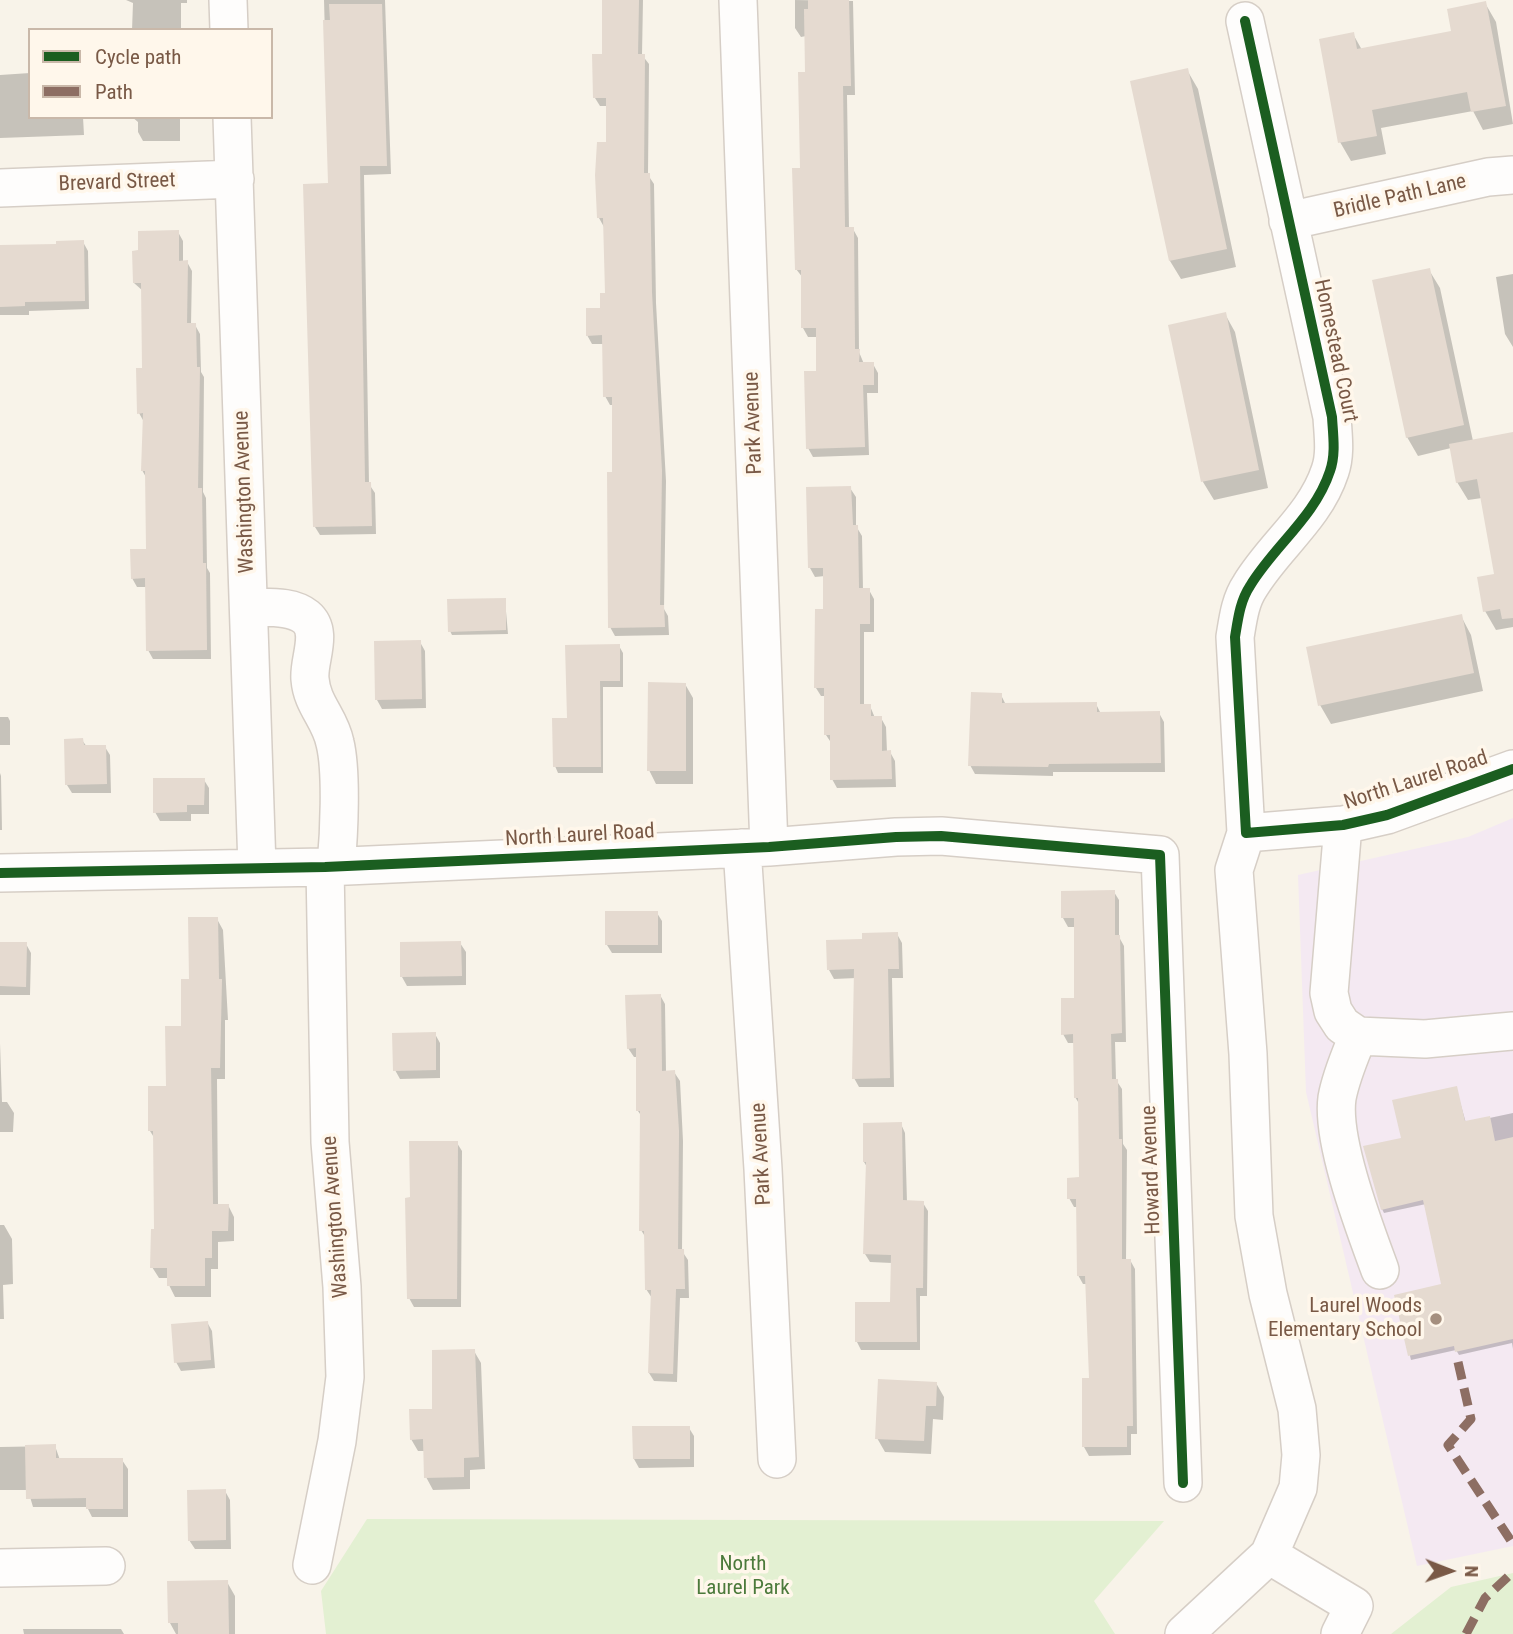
<!DOCTYPE html>
<html>
<head>
<meta charset="utf-8">
<style>
	body { margin:0 }
	#map { position:relative; width:1513px; height:1634px; overflow:hidden; background:#f8f3e9; font-family:"Roboto Condensed",sans-serif }
	canvas { display:block }
	.legend { position:absolute; left:28px; top:28px; width:245px; height:91px; box-sizing:border-box; background:#fff7eb; border:2px solid #c9b8a9; margin:0; padding:9px 12px; list-style:none; font-size:21px; color:#795946 }
	.legend li { display:flex; align-items:center; gap:14px; height:35px }
	.legend b { width:35px; border:2px solid #c9b8a9 }
	.north { position:absolute; left:1415px; top:1536px; width:70px; height:70px; -webkit-text-stroke:5px #fff7eb; paint-order:stroke; rotate:91deg; font-size:19px; font-weight:700; line-height:28px; text-align:center; color:#795946 }
	.north::after { content:''; display:block; margin:auto; width:24px; height:32px; background:#795946; clip-path:polygon(50% 0,100% 100%,50% 72%,0 100%) }
</style>
</head>
<body>
<div id="map">
<canvas width="1513" height="1634"></canvas>
<ul class="legend">
<li><b style="height:9px;background:#1b5e20"></b>Cycle path</li>
<li><b style="height:9px;background:#8d6e63"></b>Path</li>
</ul>
<div class="north">N</div>
</div>
<script>
const g = document.querySelector('canvas').getContext('2d');
g.lineJoin = 'round';
function fillPath(path, color) { g.fillStyle = color; g.fill(path, 'evenodd'); }
function stroke(path, color, width, dash) { g.strokeStyle = color; g.lineWidth = width; g.lineCap = dash ? 'butt' : 'round'; g.setLineDash(dash || []); g.stroke(path); }
function drawText(font, color, halo, rows, align = 'center') {
  g.font = font + ' "Roboto Condensed",sans-serif'; g.lineWidth = 7; g.setLineDash([]); g.textBaseline = 'middle'; g.strokeStyle = halo; g.fillStyle = color; for (const [text, x, y, turn = 0] of rows) {
    g.save(); g.translate(x, y); g.rotate((+turn || 0) * Math.PI / 180); g.textAlign = isNaN(turn) ? turn : align; if (halo) g.strokeText(text, 0, 0); g.fillText(text, 0, 0); g.restore();
  }
}
const education = new Path2D(`
	M1513,818v728l-96,20 -111,-474 -8,-217 170,-38z`);
const green = new Path2D(`
	M367,1519l797,2 -70,80 21,33h-789l-5,-43z
	M1513,1573v61h-122l60,-47z`);
const shadow = new Path2D(`
	M126,0h61v3h-6v27h-49l1,-27z
	M324,0h61l6,174 -27,1 5,309 6,9 1,41 -56,1 -5,-8 14,-342z
	M604,0h39l-1,55 7,9 -1,111 6,9 2,119 10,178 -2,128 4,7 1,19 -54,1 -5,-9 3,-222h-3l-5,-9 -1,-52h-12l-5,-9 20,-40 -3,-68 -5,-9 9,-74v-38h-8l-5,-8 9,-42z
	M795,0l58,1 2,94h-8l2,134h4l5,9 1,114 5,12h9l5,9v20h-11l2,62 -56,2 -5,-9 10,-75v-36h-10l-5,-9v-50l-7,-9 11,-195 -1,-38 -5,1 -6,-9z
	M1485,3l11,19 17,102 -30,6 -10,-19 -92,17 5,26 -35,7 -11,-19 13,-108 9,16 91,-18z
	M1187,70l11,19 38,178 -55,12 -11,-18z
	M30,73v44h53l1,18 -84,3v-63z
	M132,117h48v24h-37l-5,-9v-10z
	M178,232l5,9v21h4l5,9 -1,54h4l5,9 1,38 3,5 -1,115 3,6 1,70 3,5 1,86h-58l-5,-9 -1,-63h-10l-5,-9 16,-27 -1,-72 -5,-9 2,-48 -5,-9 4,-43v-79l-9,-8z
	M83,242l5,9 1,58 -60,2v4h-29v-69h58z
	M1429,270l11,18 33,153 40,-7v193l-17,3 -11,-19 11,-36 -14,-77 -14,2 -11,-18 -6,-34 -33,8 -11,-19z
	M1513,274v73l-8,-13 -9,-57z
	M1225,314l10,18 33,156 -54,12 -11,-18 -33,-156z
	M850,488l6,9v29l6,10 1,54h6l5,9v33h-10v74h6l5,12h6l5,9 1,25h3l5,9 1,26 -59,1 -5,-9v-35l-6,-9v-39h-5l-5,-8 9,-77v-35l-10,1 -5,-9z
	M505,600l3,34 -56,1 -2,-4z
	M1461,616l10,19 12,56 -152,33 -11,-19z
	M420,642l5,9 1,57 -44,1 -5,-9z
	M619,646l4,7v34h-20v86h-45l-3,-7 14,-47z
	M685,684l8,14v86h-37l-7,-14z
	M1001,695l5,10 90,-1 5,10 58,-1 5,9 1,50h-112v4l-78,-2 -5,-9z
	M0,717h8l2,4v24h-10z
	M82,740l5,7h18l5,8 1,38h-39l-5,-8z
	M0,773l1,3 1,54h-2z
	M204,780l5,8v26h-18v7h-31l-5,-9z
	M1114,892l5,8v37l5,9 2,96h-11l1,38 6,9 1,55 4,6 -1,111 4,-1 5,9 2,165h-6v21l-42,1 -5,-9 7,-68 -4,-95h-4l-5,-9 -1,-68h-3l-5,-9 12,-19 -1,-74 -5,-8v-54h-7l-5,-9 13,-34v-73h-8l-5,-9z
	M657,913l5,8v32h-50l-5,-8z
	M217,919l6,11 5,90h-3v59h-8l1,126h10l6,12v24l-16,1v27h-7v28h-36l-6,-12v-7h-10l-7,-11 4,-37 -1,-91 -5,-8 18,-44 23,-106z
	M897,934l5,9 1,35h-11l2,109h-35l-5,-9 2,-100 -22,1 -5,-9 35,-29z
	M460,943l6,9v33l-59,1 -5,-9z
	M0,944h26l5,9 -1,42h-30z
	M660,995l5,9 1,68h8l6,9 3,60 -1,110 6,9 1,38h-9l-3,84 -23,-1 -5,-8 3,-75 -6,-9v-51l-5,-8 1,-113 -4,-6 -1,-54h-3l-6,-9z
	M435,1034l5,9v35l-40,1 -5,-9z
	M0,1043l2,59h5l7,11 -1,19h-13z
	M1456,1088l10,35 47,-10v236l-1,-6 -53,12 -3,-5 -45,10 -15,-64 47,-10 -17,-82 -42,9 -2,-4 21,-70z
	M901,1124l4,9 2,69 16,1 5,8 -1,85h-7v54h-59l-4,-8 35,-38v-41l-22,-1 -5,-8 2,-87 -3,-5z
	M457,1143l5,8 -1,156h-47l-5,-9 3,-99z
	M0,1225h4l8,14 1,45 -10,1 1,34h-4z
	M207,1322l5,9 3,37 -34,3 -5,-9z
	M474,1351l7,12 4,106 -15,1v19l-37,1 -7,-13 -1,-26h-7l-7,-12z
	M936,1383l8,14 -1,23 -10,-1 -2,35 -46,-2 -8,-14z
	M634,1428h55l5,8v31l-55,1 -5,-9z
	M55,1446l5,14h62l6,9v48h-36l-5,-10h-54l-5,-17h-28v-43z
	M225,1491l5,9 1,49h-36l-6,-9z
	M227,1582l8,14v38h-59l-6,-11z
	M23,1629h98l3,5h-100z`);
const building = new Path2D(`
	M602,0h37l-1,54h7l-1,119h6l2,120 10,178 -2,134h4l1,22 -57,1 -1,-156h5v-75h-9l-1,-62 -16,1v-28h14v-15h5l-2,-75h-6l-2,-43 2,-33h9v-44h-13l-1,-44h10z
	M808,0h41l2,86h-8l2,141h9l1,122h5l-1,13h15v23h-11l2,62 -59,2 -2,-78h12v-43h-15v-58h-6l-3,-102h8l-2,-96h7l-1,-63h4z
	M1486,1l20,105 -35,6 -4,-20 -95,18 5,26 -39,7 -19,-104 35,-7 3,17 94,-18 -4,-22z
	M329,4h53l5,162h-27l5,316h6l1,44 -59,1 -10,-343 25,-1 -5,-163h7z
	M1188,68l39,181 -58,12 -39,-180z
	M179,230v31l9,-1 -1,63h9l1,44h3l-2,121h4l1,75h3l1,87 -61,1 -1,-73 -14,1 -1,-30h16l-1,-78h-4l2,-58 -6,1 -1,-46h6l-1,-85h-8l-1,-32 6,-1v-19z
	M84,240l1,61 -60,1v4l-25,1v-62l56,-1v-3z
	M1430,268l34,157 -58,13 -34,-158z
	M1226,312l33,158 -58,12 -33,-157z
	M1513,432v186l-11,1 -2,-10 -17,3 -6,-35 17,-3 -17,-95 -21,4 -7,-39z
	M851,486l2,39h5l1,63h11v36h-10v80h11v12h11v35l9,-1 1,29 -62,1v-45h-6v-47h-10l1,-79h8v-41h-15l-2,-81z
	M506,598v32l-58,2 -1,-33z
	M1462,614l12,59 -156,33 -12,-59z
	M421,640l1,59 -47,1 -1,-59z
	M620,644v37h-20l1,86h-48l-1,-49h15l-2,-73z
	M648,682l38,1v88h-39z
	M971,692l31,1v10l95,-1v10l63,-1 1,52 -112,1 -1,3 -80,-1z
	M83,738l1,7h22l1,39 -42,1 -1,-46z
	M153,778h52l-1,27h-17v7l-34,1z
	M1115,890v45h5l2,98 -11,1 1,45h6l1,60h3v120h9l2,167h-6v21h-45v-69h7l-4,-102h-8l-1,-77h-9v-21l12,-1 -1,-79h-4l-1,-64 -12,1v-37h13v-80h-13v-27z
	M605,911h53v34h-53z
	M188,917h30l1,62h3l-2,89h-9l2,136h16l-1,27h-16v27h-7v28h-38v-18h-17l1,-39h3l-1,-98h-5v-45h18l-1,-60h16v-47h8z
	M898,932l1,37h-11l2,109 -38,1 2,-110 -27,1 -1,-30 36,-1v-6z
	M461,941l1,35 -62,1v-35z
	M0,942h27l-1,45 -26,-1z
	M661,994l1,77 13,-1 4,61 -1,118h6l1,40h-9l-3,85 -25,-1 3,-83h-6l-1,-59h-5l1,-120h-4v-63l-9,1 -2,-54z
	M436,1032v38l-43,1 -1,-38z
	M1457,1086l8,35 25,-5 5,25 18,-4v202l-58,13 -1,-6 -46,10 -14,-61 47,-11 -18,-84 -42,10 -18,-64 38,-8 -9,-38z
	M902,1122l1,78 21,1 -1,87h-7l1,54h-62v-40h35l1,-47 -28,-1 3,-92h-3v-39z
	M409,1141h49l-1,158h-50l-2,-101 5,-1z
	M208,1321l3,39 -37,3 -3,-39z
	M475,1349l4,108 -15,1v19l-40,1 -1,-39 -13,1 -1,-31h23v-59z
	M878,1379l59,3 -1,24h-10l-2,35 -49,-2z
	M632,1426h58v33h-57z
	M56,1444v14h67v51h-37v-11l-60,1 -1,-54z
	M226,1489v51l-38,1 -1,-51z
	M228,1580l1,54h-51v-11h-10l-1,-42z`);
const minor = new Path2D(`
	M228,0l1,30
	M738,0l31,847
	M232,117l25,750
	M0,188l235,-9
	M1288,221l200,-44 25,-2
	M249,607c18,1 42,-2 57,10 18,15 2,43 4,62 2,26 20,39 25,64 7,29 4,92 1,123
	M1343,825l-14,168 4,18 9,14 16,11 67,3 88,-8
	M1246,833l97,-8 44,-10 126,-46
	M742,848l21,321 14,290
	M0,873l325,-6 444,-20 127,-10 45,-1 219,19 23,628
	M1358,1036c-8,20 -17,40 -21,62 -6,43 28,131 43,172
	M1269,1555l85,51 -14,28
	M312,1565l25,-124 8,-64 -3,-90 -12,-145 -5,-275
	M0,1568l106,-2
	M1184,1634l85,-79 29,-67 3,-33 -4,-46 -29,-115 -14,-78 -6,-162 -14,-184 12,-37 -11,-196c3,-18 5,-36 15,-51 24,-40 65,-69 80,-115 6,-17 3,-36 2,-54l-87,-396`);
const quiet = new Path2D(`
	M1458,1362l13,57 -23,26 65,99
	M1466,1634l19,-36 28,-26`);
const cycleway = new Path2D(`
	M1245,21l87,396c1,18 4,37 -2,54 -15,46 -56,75 -80,115 -10,15 -12,33 -15,51l11,196 97,-8 44,-10 126,-46
	M0,873l325,-6 444,-20 127,-10 45,-1 219,19 23,628`);
const markers = [
	[1436,1319,7,"#a58f7f"]
];
const streetNames = [
	["Brevard Street",117,183,-2],
	["Bridle Path Lane",1400,197,-13],
	["Homestead Court",1335,351,78],
	["Park Avenue",754,423,-92],
	["Washington Avenue",245,492,-92],
	["North Laurel Road",1416,781,-18],
	["North Laurel Road",580,836,-3],
	["Park Avenue",762,1154,-93],
	["Howard Avenue",1152,1170,-92],
	["Washington Avenue",336,1217,-94]
];
const poiNames = [
	["Laurel Woods",1422,1307],
	["Elementary School",1422,1331]
];
const parkNames = [
	["North",743,1565],
	["Laurel Park",743,1589]
];
fillPath(education, '#f4e9f2');
fillPath(green, '#e3f0d2');
fillPath(shadow, '#0003');
fillPath(building, '#e5dad0');
stroke(minor, '#d6cec6', 40);
stroke(minor, '#fefdfc', 37);
stroke(quiet, '#8d6e63', 9, [18, 9]);
stroke(cycleway, '#1b5e20', 10);
for (const [x, y, r, color] of markers) { const dot = new Path2D(); dot.arc(x, y, r, 0, 2 * Math.PI); g.fillStyle = color; g.fill(dot); stroke(dot, '#fff7eb', 2.5); }
drawText('21px', '#795946', '#fff7eb', streetNames);
drawText('21px', '#795946', '#fff7eb', poiNames, 'right');
drawText('21px', '#4c7a3b', '#fff7eb', parkNames);
</script>
</body>
</html>
